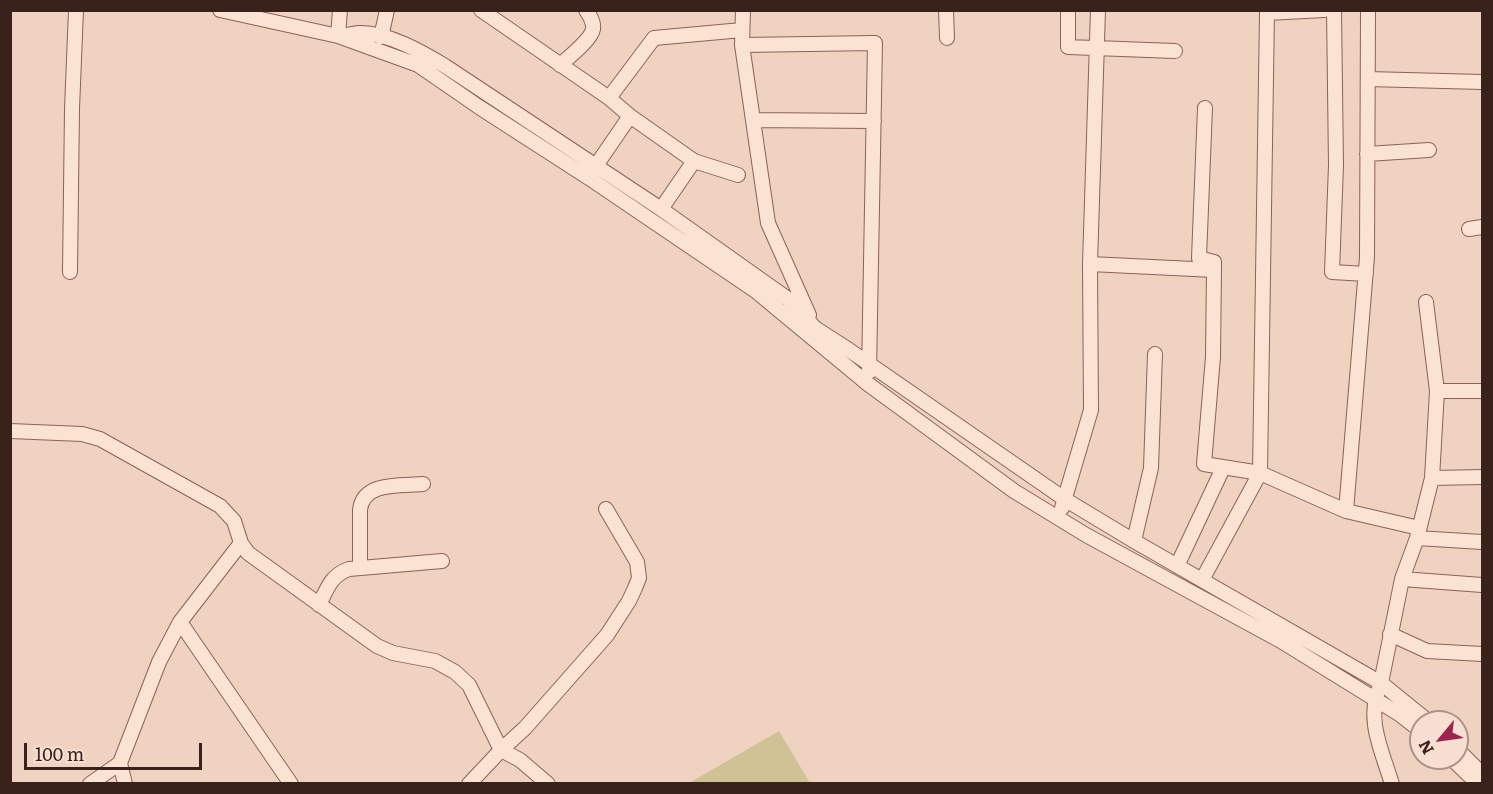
<!DOCTYPE html>
<html>
<head>
<meta charset="utf-8">
<style>
	body { margin:0 }
	#map { position:relative; width:1493px; height:794px; overflow:hidden; background:#f0d2c1; font-family:Literata,serif }
	canvas { display:block }
	.frame { position:absolute; inset:0; border:12px solid #39211c; pointer-events:none }
	.north { position:absolute; left:1409px; top:710px; width:60px; height:60px; box-sizing:border-box; background:#f7dfd1; border:2px solid #ab9389; border-radius:50%; rotate:241deg; font-size:16px; font-weight:700; line-height:24px; text-align:center; color:#39211c }
	.north::after { content:''; display:block; margin:auto; width:21px; height:27px; background:#9d244c; clip-path:polygon(50% 0,100% 100%,50% 72%,0 100%) }
	.scale { position:absolute; left:24px; top:743px; width:178px; height:27px; box-sizing:border-box; border:3px solid #39211c; border-top:0; padding-left:8px; font-size:18px; line-height:21px; white-space:nowrap; color:#39211c; -webkit-text-stroke:4px #f7dfd1; paint-order:stroke }
</style>
</head>
<body>
<div id="map">
<canvas width="1493" height="794"></canvas>
<div class="frame"></div>
<div class="north">N</div>
<div class="scale">100 m</div>
</div>
<script>
const g = document.querySelector('canvas').getContext('2d');
g.lineJoin = 'round';
function fillPath(path, color) { g.fillStyle = color; g.fill(path, 'evenodd'); }
function stroke(path, color, width, dash) { g.strokeStyle = color; g.lineWidth = width; g.lineCap = dash ? 'butt' : 'round'; g.setLineDash(dash || []); g.stroke(path); }
const green = new Path2D(`
	M779,731l31,52h-121z`);
const minor = new Path2D(`
	M220,10l118,26 80,29 61,42 110,71 168,114 111,92 146,107 72,44 195,106 118,73 22,17
	M481,10l128,88 21,18 64,45 44,14
	M743,10l-1,35 26,178 41,92
	M946,10l1,28
	M1068,10v37l107,4
	M1334,10l2,155 -4,107 34,2
	M338,36l2,-26
	M340,36c6,-1 13,-2 19,-3 28,-1 63,19 86,33l216,143 127,90 27,29 34,22 217,150 68,41 247,142 48,39
	M381,37l6,-27
	M742,45l133,-2 -6,329
	M560,65c9,-8 31,-25 33,-36 1,-7 -3,-13 -7,-19
	M1368,79l114,3
	M609,98l45,-60 88,-8
	M1205,108l-6,150 15,4v8l-1,87 -9,107 56,9 86,38 21,-254 1,-247
	M753,120l121,1
	M1367,154l62,-4
	M593,170l37,-54
	M661,209l33,-48
	M1469,229l13,-2
	M1090,264l124,6
	M70,272l2,-163 4,-99
	M1437,391h45
	M10,431l72,3 18,5 120,67 14,15 7,22 7,10 129,93 16,7 42,8 20,11 14,13 32,65 19,10 28,24
	M1432,478l50,-1
	M1062,508l29,-98 -1,-146 8,-254
	M1346,511l73,17
	M1417,538l65,4
	M1134,541l17,-73 4,-114
	M1177,566l46,-98
	M360,568v-58c3,-29 41,-24 63,-26
	M1402,579l80,6
	M1202,580l58,-107 7,-460 57,-3
	M319,605c8,-16 12,-30 30,-36l93,-8
	M180,622l111,162
	M1390,634l37,17 55,3
	M1457,749l25,25
	M1451,758l27,26
	M90,784l30,-21
	M125,784l-5,-21 39,-101 21,-40 61,-79
	M469,784l32,-34 24,-22 82,-93 22,-34 6,-13 4,-10 -2,-16 -31,-53
	M1392,784c-11,-36 -27,-66 -11,-101l21,-104 15,-41 15,-60 5,-87 -11,-89`);
fillPath(green, '#cfc294');
stroke(minor, '#8b6257', 16);
stroke(minor, '#fbe3d4', 14);
</script>
</body>
</html>
